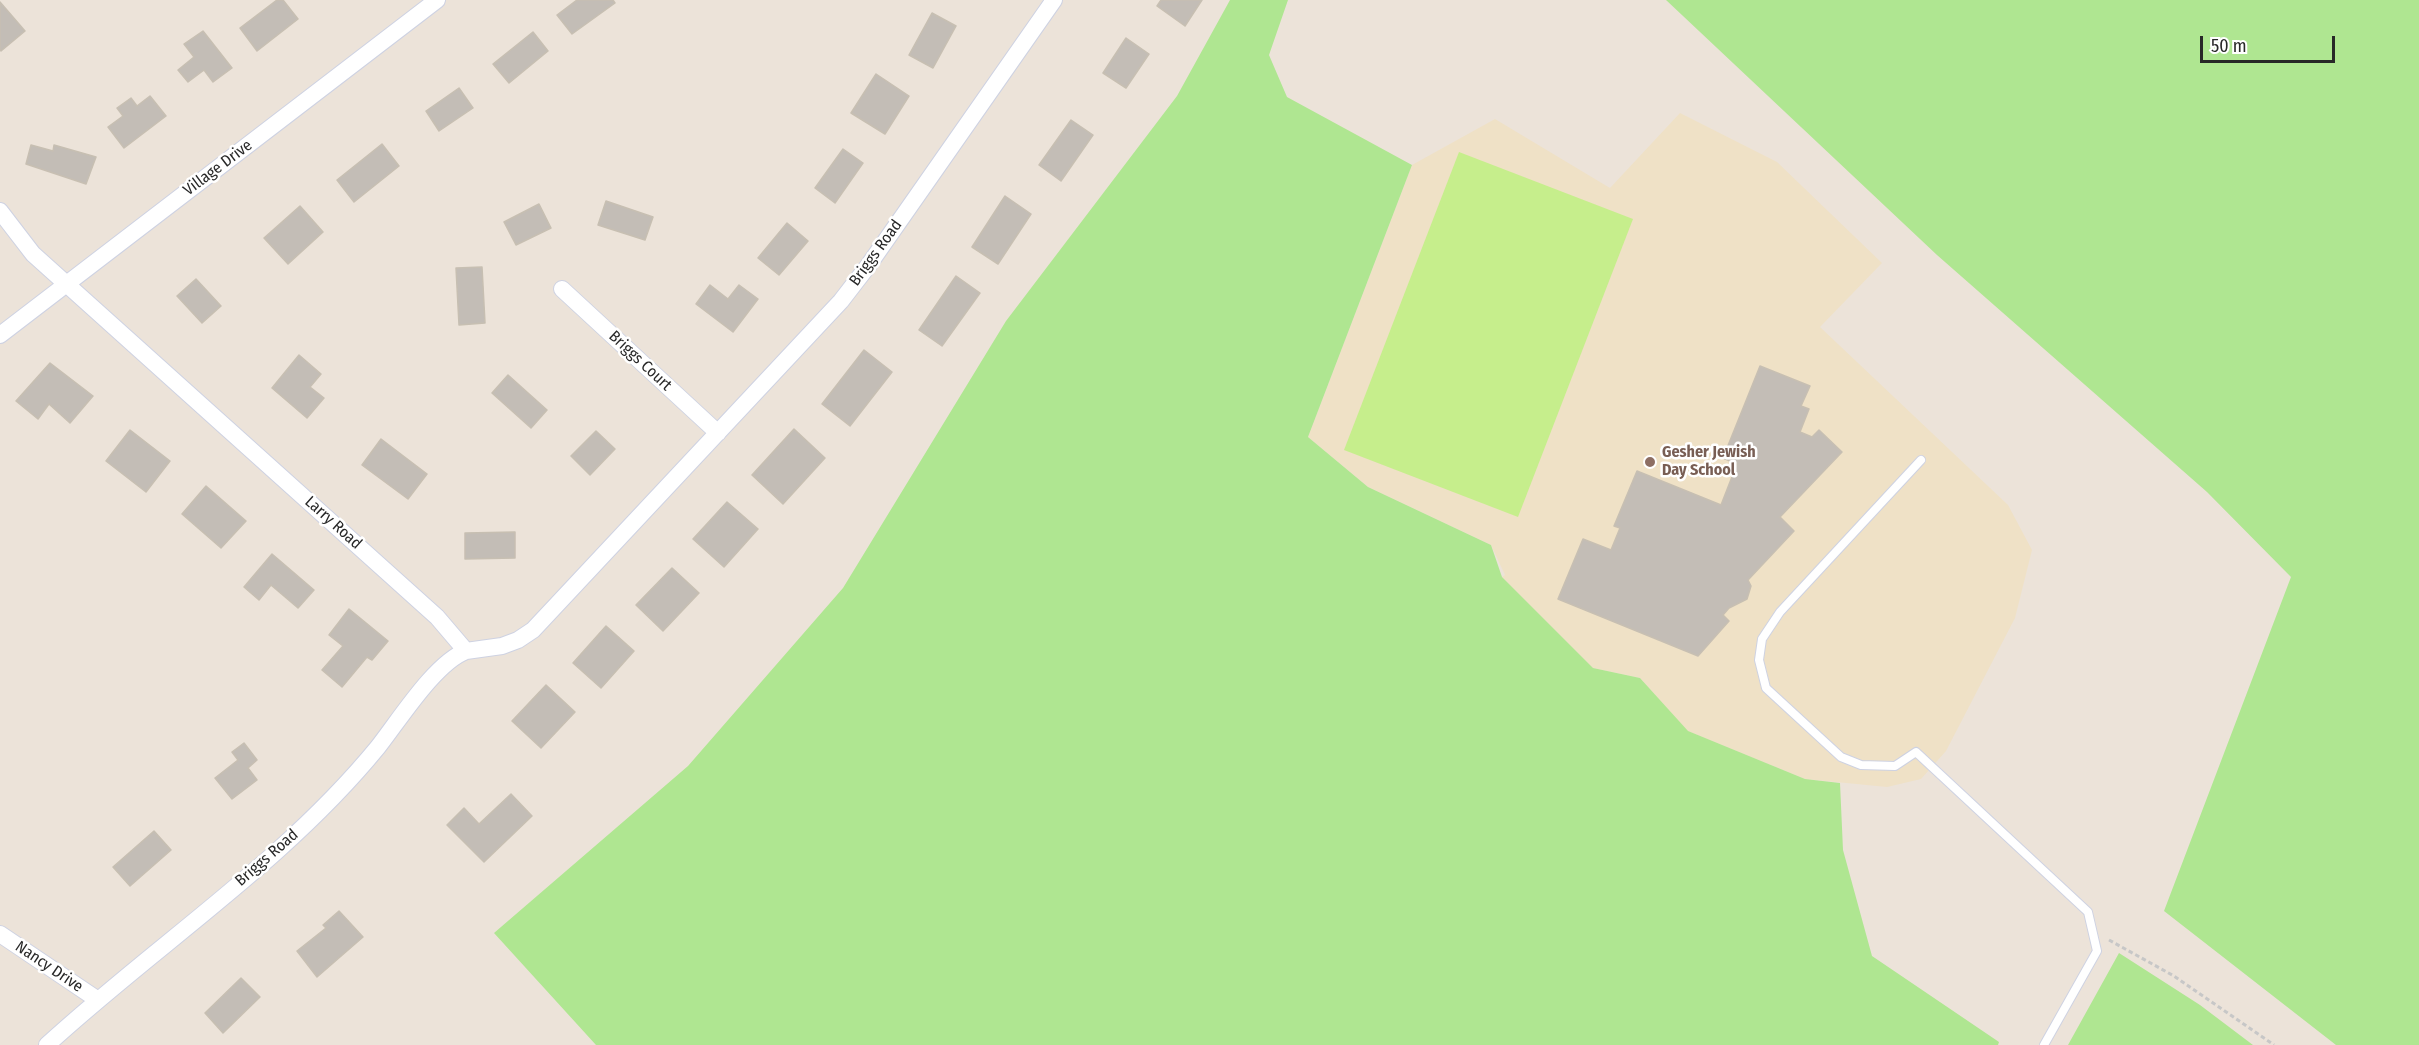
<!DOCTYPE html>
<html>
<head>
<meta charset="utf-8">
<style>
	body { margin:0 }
	#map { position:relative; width:2419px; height:1045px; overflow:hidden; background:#ece3d9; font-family:"Fira Sans Condensed",sans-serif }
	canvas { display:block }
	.scale { position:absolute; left:2200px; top:36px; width:135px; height:27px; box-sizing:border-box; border:3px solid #282828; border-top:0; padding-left:8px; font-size:18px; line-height:21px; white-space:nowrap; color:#282828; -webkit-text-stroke:4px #fff; paint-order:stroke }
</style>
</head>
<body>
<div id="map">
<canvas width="2419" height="1045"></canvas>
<div class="scale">50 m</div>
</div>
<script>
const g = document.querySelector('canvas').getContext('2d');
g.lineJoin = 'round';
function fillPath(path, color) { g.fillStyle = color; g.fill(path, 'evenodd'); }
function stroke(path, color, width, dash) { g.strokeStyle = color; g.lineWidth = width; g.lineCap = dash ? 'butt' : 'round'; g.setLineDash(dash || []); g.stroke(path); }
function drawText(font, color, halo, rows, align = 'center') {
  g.font = font + ' "Fira Sans Condensed",sans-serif'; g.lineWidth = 5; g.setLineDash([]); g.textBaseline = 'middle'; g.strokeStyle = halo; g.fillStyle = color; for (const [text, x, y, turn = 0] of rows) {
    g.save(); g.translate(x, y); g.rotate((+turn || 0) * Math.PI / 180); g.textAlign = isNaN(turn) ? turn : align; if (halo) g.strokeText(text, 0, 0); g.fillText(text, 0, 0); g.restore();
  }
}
const education = new Path2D(`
	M1680,113l97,49 105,101 -62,64 188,178 24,45 -17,68 -69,133 -25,28 -34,8 -82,-8 -118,-48 -47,-53 -47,-10 -91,-91 3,-2 -14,-30 -123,-58 -60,-50 104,-272 83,-46 115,69z`);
const green = new Path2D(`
	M1230,0h58l-19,55 18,42 125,68 -104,272 60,50 123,58 11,32 91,91 47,10 48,53 117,48 35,4 3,67 29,106 127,86 -1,3h-1402l-102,-112 194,-167 155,-178 163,-267 171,-225z
	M1666,0h753v1045h-83l-172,-134 127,-334 -84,-85 -270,-237z
	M2119,953l81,52 53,40h-185z`);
const pitch = new Path2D(`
	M1459,152l174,67 -115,298 -174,-67z`);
const building = new Path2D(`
	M277,0h6l15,19 -41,32 -17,-23z
	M577,0h36l2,3 -43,31 -15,-19z
	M1161,0h41l-17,26 -28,-20z
	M0,2l25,29 -24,20 -1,-1z
	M932,13l24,13 -23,42 -24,-13z
	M203,31l29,37 -19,14 -9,-12 -16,12 -10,-12 16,-13 -10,-13z
	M533,32l15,19 -39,32 -16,-19z
	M1126,38l23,16 -23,34 -23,-15z
	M876,74l33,22 -24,38 -34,-21z
	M459,88l14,20 -34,23 -13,-20z
	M150,96l16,20 -42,32 -16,-21 15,-11 -6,-8 14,-10 6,8z
	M1071,120l22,15 -32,46 -22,-16z
	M382,144l17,22 -45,36 -17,-22z
	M31,145l22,6 1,-6 42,12 -10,27 -60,-20z
	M843,149l20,14 -28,40 -20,-15z
	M1005,196l26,18 -33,50 -26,-17z
	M606,201l47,16 -8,23 -47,-15z
	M539,204l12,24 -35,17 -12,-23z
	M300,206l23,26 -35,32 -24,-26z
	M787,223l21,18 -29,34 -21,-17z
	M482,267l3,56 -26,2 -3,-57z
	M956,276l24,17 -38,53 -23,-16z
	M196,279l25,27 -19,17 -25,-27z
	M710,285l18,14 11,-14 19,14 -25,33 -37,-28z
	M864,350l28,22 -42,54 -28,-22z
	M299,355l22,19 -11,13 14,11 -17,20 -35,-30z
	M50,363l43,33 -23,27 -21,-19 -11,15 -22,-18z
	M1760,366l50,20 -9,20 8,3 -9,23 12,5 7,-7 23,22 -62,65 14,14 -46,49 3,6 -4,13 -18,9 -6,7 6,6 -31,35 -140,-57 25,-60 28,11 9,-22 -6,-2 23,-55 84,34 16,-41 -14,-6z
	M508,375l39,35 -16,18 -39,-35z
	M794,429l31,29 -42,46 -31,-29z
	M130,430l40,31 -24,31 -40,-31z
	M596,431l19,18 -25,26 -19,-19z
	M381,439l46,35 -19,25 -46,-34z
	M206,486l40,35 -25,27 -39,-34z
	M727,502l31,27 -34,38 -31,-28z
	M515,532v26l-50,1v-26z
	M272,554l42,36 -16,18 -27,-23 -12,15 -15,-13z
	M672,568l27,25 -36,38 -27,-26z
	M349,609l39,32 -16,19 -5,-3 -25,30 -20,-17 21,-24 -14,-11z
	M606,626l28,25 -33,37 -28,-25z
	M546,685l29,27 -34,36 -29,-27z
	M244,743l13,17 -9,8 9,12 -25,19 -17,-21 23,-18 -6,-8z
	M511,794l21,22 -48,46 -37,-37 17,-17 15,16z
	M154,831l17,19 -41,36 -17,-19z
	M339,911l24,26 -46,40 -20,-26 29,-23 -3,-3z
	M241,978l19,19 -37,36 -18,-20z`);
const path = new Path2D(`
	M2109,940l65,36 100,69`);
const service = new Path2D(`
	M1921,460l-141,152 -18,27 -3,21 7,28 75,69 20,8 34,1 21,-14 172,160 9,39 -53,94`);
const minor = new Path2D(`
	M0,211l33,43 404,363 29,34 36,-5 16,-6 15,-10 308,-329 27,-35 186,-266
	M562,289l156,144
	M0,335l437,-335
	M0,934l98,66
	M47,1045c109,-100 237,-183 331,-298 22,-28 57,-84 88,-96`);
const markers = [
	[1650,462,6,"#8d6e63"]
];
const streetNames = [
	["Village Drive",218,168,-37],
	["Briggs Road",876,253,-54],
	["Briggs Court",640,361,43],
	["Larry Road",333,523,42],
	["Briggs Road",267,858,-41],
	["Nancy Drive",49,967,34]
];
const educationNames = [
	["Gesher Jewish",1662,453],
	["Day School",1662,471]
];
fillPath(education, '#efe1c6');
fillPath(green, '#afe691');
fillPath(pitch, '#c6ee8c');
fillPath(building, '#c3bdb6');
stroke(building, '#c7bfb2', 1.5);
stroke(service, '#ced2e2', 10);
stroke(minor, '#ced2e2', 18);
stroke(path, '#c7c7c7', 3, [4.5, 3]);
stroke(service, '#fff', 8);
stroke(minor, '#fff', 16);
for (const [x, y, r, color] of markers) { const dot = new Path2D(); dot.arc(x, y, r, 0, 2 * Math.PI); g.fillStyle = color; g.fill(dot); stroke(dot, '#fff', 2); }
drawText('16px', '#282828', '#fff', streetNames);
drawText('bold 16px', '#785e54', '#fff', educationNames, 'left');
</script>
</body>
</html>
